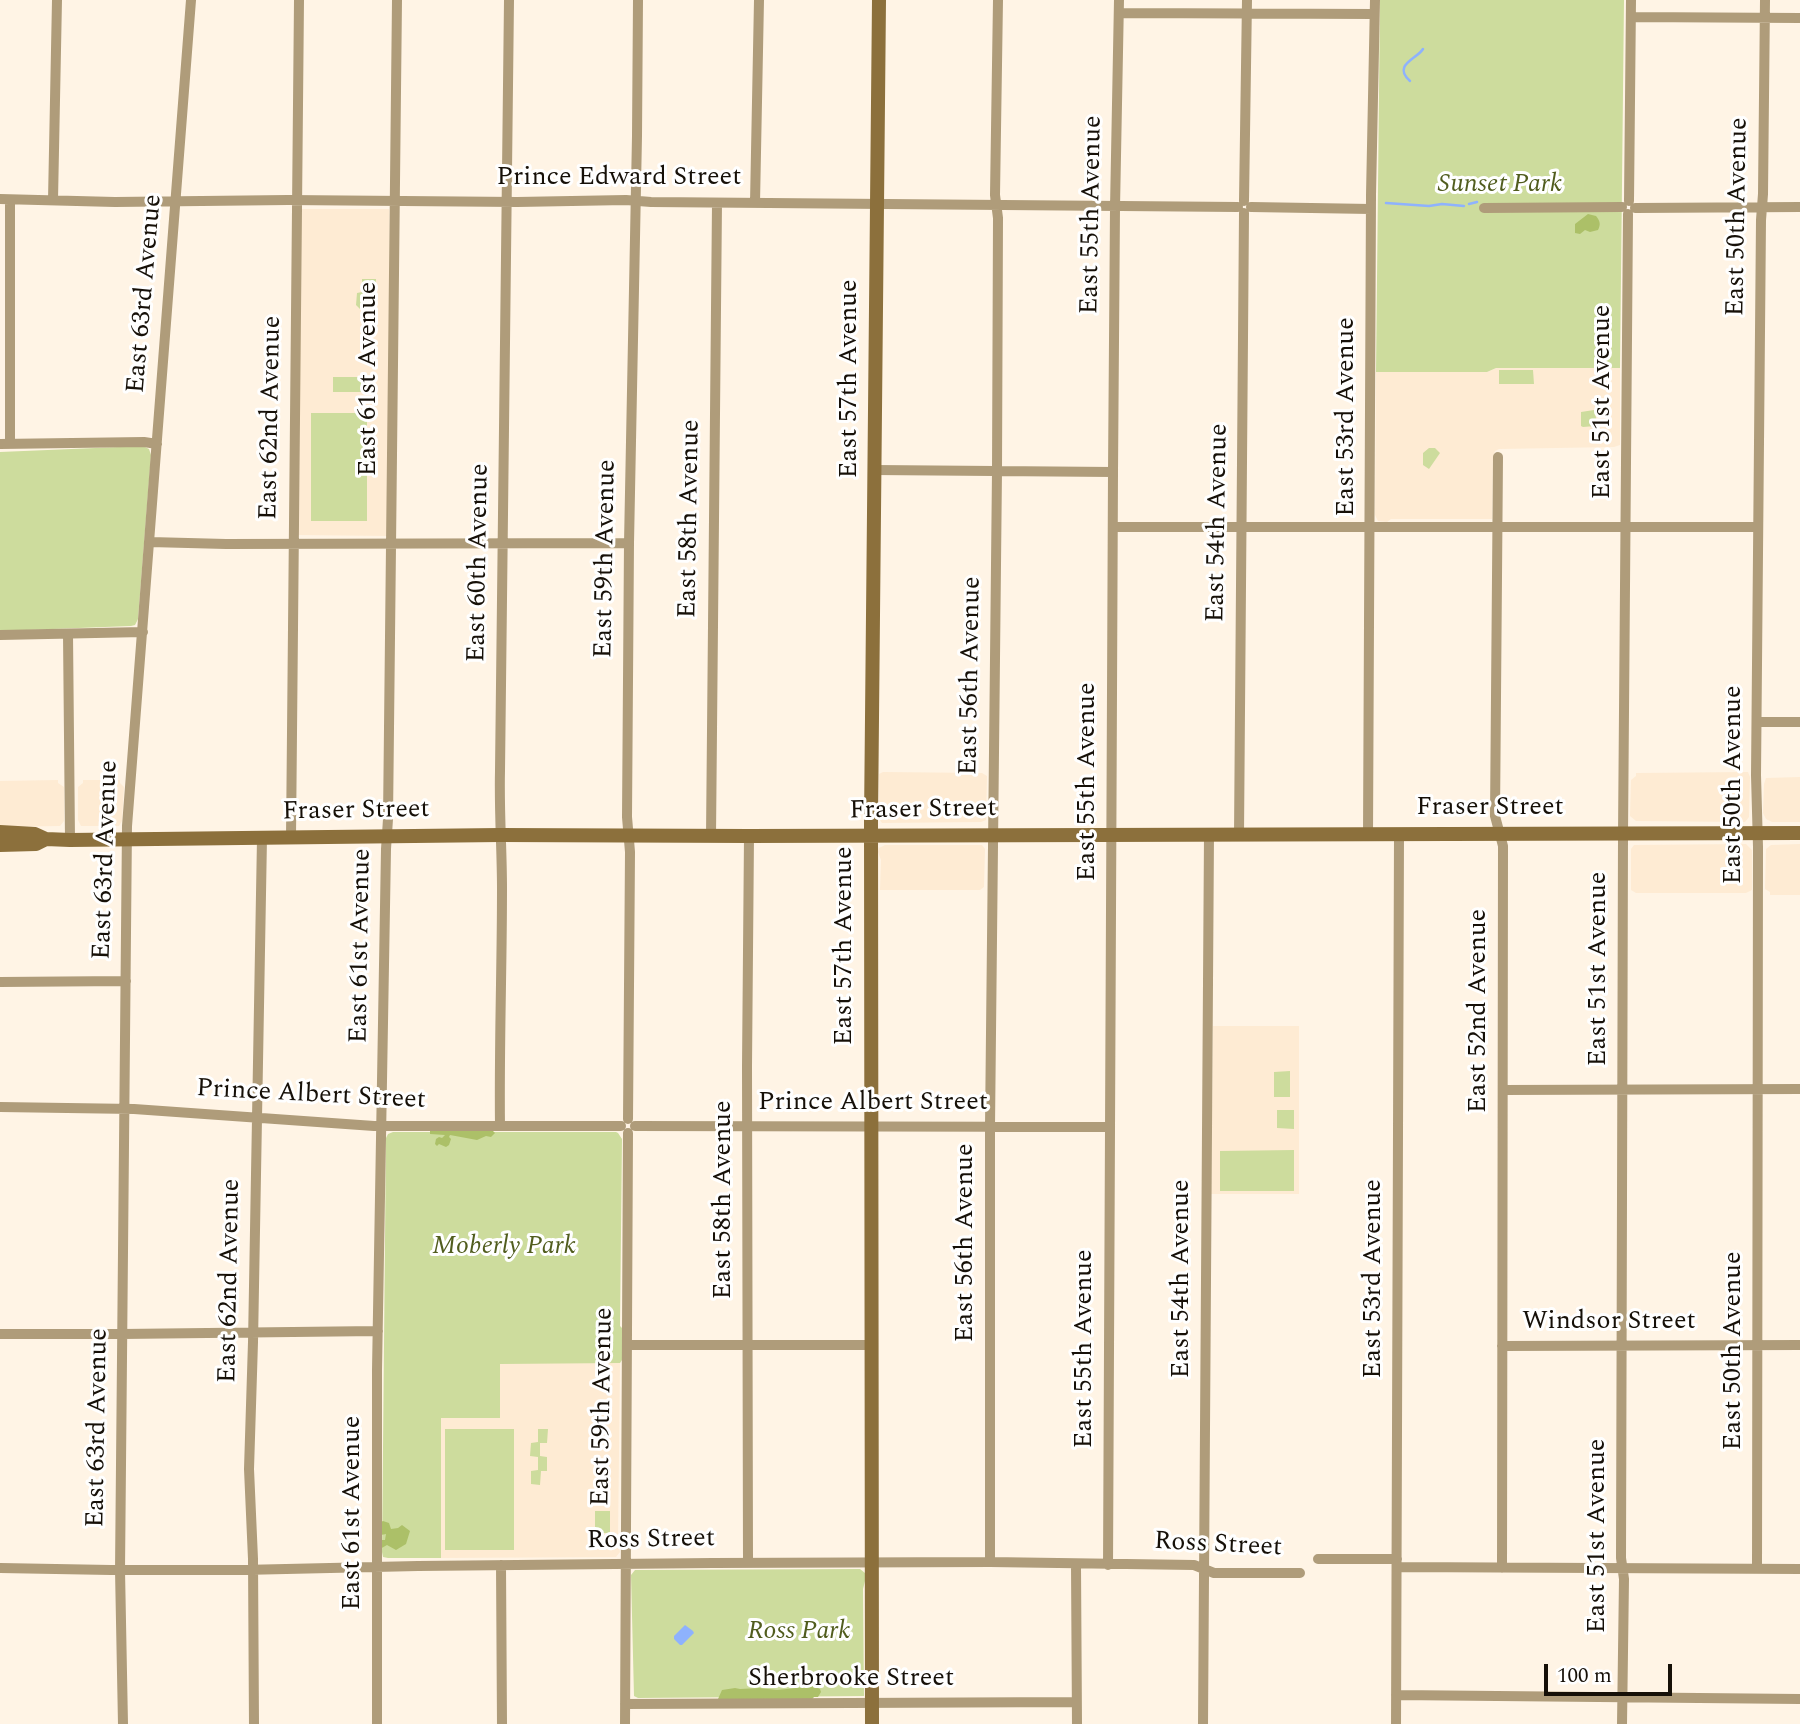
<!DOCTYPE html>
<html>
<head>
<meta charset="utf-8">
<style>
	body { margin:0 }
	#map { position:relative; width:1800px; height:1724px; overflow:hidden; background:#fff4e5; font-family:Spectral,serif }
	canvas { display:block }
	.scale { position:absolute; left:1544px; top:1664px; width:128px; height:32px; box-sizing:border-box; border:4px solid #161008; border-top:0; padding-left:9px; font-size:21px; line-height:24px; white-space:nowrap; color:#161008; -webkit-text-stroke:5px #fff; paint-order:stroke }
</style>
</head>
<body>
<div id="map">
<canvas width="1800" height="1724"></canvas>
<div class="scale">100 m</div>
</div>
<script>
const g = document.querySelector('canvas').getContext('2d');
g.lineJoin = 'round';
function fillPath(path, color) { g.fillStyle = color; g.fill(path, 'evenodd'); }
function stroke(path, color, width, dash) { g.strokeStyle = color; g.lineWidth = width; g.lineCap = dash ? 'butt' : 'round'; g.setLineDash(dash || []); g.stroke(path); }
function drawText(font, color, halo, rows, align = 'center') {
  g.font = font + ' Spectral,serif'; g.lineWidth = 6; g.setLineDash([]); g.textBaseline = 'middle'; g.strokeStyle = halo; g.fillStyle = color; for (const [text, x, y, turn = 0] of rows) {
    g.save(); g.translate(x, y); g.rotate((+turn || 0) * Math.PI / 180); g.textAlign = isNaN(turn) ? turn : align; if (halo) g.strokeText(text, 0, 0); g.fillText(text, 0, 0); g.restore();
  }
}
const built = new Path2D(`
	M301,209h88v327l-91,-1z
	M1496,368h124v77l-6,2 -115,2 -4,2 -2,7 -1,61h-101l-4,3 -9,-1 -3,-6 1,-143h111z
	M883,772l99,1 5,3 -1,44 -5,2 -99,1 -3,-4v-45z
	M1748,772l2,5 -1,40 -4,5 -109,-1 -6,-5 1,-36 5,-4v-3z
	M1800,777v45h-28l-6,-3 -3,-6 1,-29 2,-6z
	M58,780v3l6,4v34l-4,5 -60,1v-46z
	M83,780h37v3l4,4 -2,34 -3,5h-38l-3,-6v-33l5,-4z
	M1746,844l6,6v40l-6,3h-110l-5,-3v-41l3,-4z
	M1800,844v51h-30v-3l-5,-3 1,-40 5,-4z
	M885,845h97l3,4 -1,38 -4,3h-100l1,-30 -3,-8 1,-4z
	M1213,1026h86v168h-88z
	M500,1363h120l-2,179 2,10 -4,5 -175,1v-141l59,1z`);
const green = new Path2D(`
	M1380,0h244l-4,368h-124l-9,4h-111z
	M362,279h14v12l-5,5v13h-11l-4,-4 1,-12 5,-1z
	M1499,370h34l1,14h-35z
	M333,377h29v15h-29z
	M1594,410l1,2 2,12 -2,2 -12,1 -2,-1v-14z
	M311,413h56v108h-56z
	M143,446l6,3 2,6 -13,164 -3,6 -4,1 -131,5v-179z
	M1429,448h6l5,5 -11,16 -6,-4v-12z
	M1290,1071v26h-16v-25z
	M1277,1110h17v19l-17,-1z
	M393,1132h223l2,1 4,6 -2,187 2,2v32l-2,3 -120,1v54h-59v140h-53l-5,-1 -1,-5 4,-414 2,-4z
	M1294,1150v41h-74v-40z
	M445,1429h69v121h-69z
	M538,1429h10l-1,14h-7v13l7,1v14h-6l-1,14 -9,-1v-13l7,-1v-13l-8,-1 1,-13 7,-1z
	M595,1511h15v22h-15z
	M860,1569l5,4v8l-2,8 1,107 -226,2 -4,-2 -3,-121 4,-5z`);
const forest = new Path2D(`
	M1588,214l8,2c4,5 5,8 2,14l-8,2 -5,-2 -5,4 -5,-1v-9z
	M430,1131h63l2,2 -4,4 -5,-1 -9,4 -27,-5 -1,2 2,2 -2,6 -3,2 -7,-3 -2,2 -2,-2 1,-5 3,-2 3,1 3,-3 -15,-1z
	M383,1521l6,2 2,6 7,-1 4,-3 8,6 -4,13 -10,6 -9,-5 -7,4 1,-9h4l1,-6 -5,1 -2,-12z
	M814,1686l6,3 1,3 -3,5h-4l-7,8 -89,-6 4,-9 13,-2 5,1 19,-1 18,2z`);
const water = new Path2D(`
	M685,1625l8,6 1,2 -12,12h-2l-6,-6v-3z`);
const stream = new Path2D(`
	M1410,81c-18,-16 7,-22 13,-32
	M1386,203l43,3 13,-2 22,2
	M1469,204l8,-2`);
const street = new Path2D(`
	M1119,13l255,1
	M1631,17l169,1
	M0,199l115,3 173,-2 229,2 109,-2 25,2c195,2 391,5 587,5
	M10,200v244
	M53,200l4,-200
	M1244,201l3,-201
	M1629,201l2,-201
	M755,203l4,-203
	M1251,207l120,2
	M1484,208l138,-1
	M1635,208l165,-1
	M0,444l144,-2 13,2
	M1498,457l-3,359 8,30 -1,722
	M875,470l238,2
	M1113,527h645
	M150,542l76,2 403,-1
	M68,634l2,206
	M0,635l143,-3
	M1757,722h43
	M1239,834l5,-621
	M1368,834l3,-639 4,-195
	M711,836l6,-633
	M291,837l8,-837
	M0,982l126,-1
	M1503,1090l297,-1
	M0,1107l134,2 240,17h247
	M628,1119l2,-267 -3,-35 2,-274 8,-407 1,-136
	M500,1126c-1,-79 2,-158 2,-237 0,-39 -3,-78 -2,-118l9,-771
	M635,1126l475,1
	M0,1334h122l256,-3
	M628,1345h242
	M1502,1346l298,-1
	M1318,1559h79
	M990,1562v-436l7,-655 1,-253 -3,-23 3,-195
	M748,1563l-1,-497 2,-230
	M501,1565l1,159
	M1076,1565l1,159
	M1108,1565l5,-1093 2,-264 4,-208
	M1397,1567l403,2
	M0,1568l111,2h131l176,-4 295,-3 277,-1 204,3 20,8h86
	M1757,1569l1,-722 -2,-72 5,-555 2,-26 2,-194
	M1396,1695l404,4
	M625,1704l451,-2
	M123,1724l-3,-154 7,-744 64,-826
	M254,1724l-1,-165 -4,-90 4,-127 9,-504
	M377,1724v-354l9,-521 2,-30 9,-819
	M625,1724l3,-591
	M1203,1724l6,-890
	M1396,1724l3,-890
	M1622,1724l2,-145 -3,-21 2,-724 5,-620`);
const secondary = new Path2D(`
	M0,832l35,2 11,5 24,1 430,-5 249,1 1051,-3
	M0,845l36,-1 10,-5
	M872,1724l-1,-904 8,-820`);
const streetNames = [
	["Prince Edward Street",619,179],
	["East 55th Avenue",1093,215,-89],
	["East 50th Avenue",1739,217,-89],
	["East 63rd Avenue",146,294,-85],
	["East 61st Avenue",370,379,-90],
	["East 57th Avenue",851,379,-90],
	["East 51st Avenue",1604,402,-90],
	["East 53rd Avenue",1348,417,-90],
	["East 62nd Avenue",272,418,-89],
	["East 58th Avenue",691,519,-89],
	["East 54th Avenue",1219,523,-89],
	["East 59th Avenue",607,559,-89],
	["East 60th Avenue",480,563,-89],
	["East 56th Avenue",972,676,-89],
	["East 55th Avenue",1089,782,-90],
	["East 50th Avenue",1735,785,-90],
	["Fraser Street",1490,809],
	["Fraser Street",923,811,-1],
	["Fraser Street",356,812,-1],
	["East 63rd Avenue",107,860,-88],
	["East 61st Avenue",362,946,-89],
	["East 57th Avenue",846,946,-90],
	["East 51st Avenue",1600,969,-90],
	["East 52nd Avenue",1480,1011,-90],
	["Prince Albert Street",311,1096,3],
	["Prince Albert Street",873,1104],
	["East 58th Avenue",725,1200,-90],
	["East 56th Avenue",967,1243,-90],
	["East 54th Avenue",1183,1279,-90],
	["East 53rd Avenue",1375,1279,-90],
	["East 62nd Avenue",231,1281,-89],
	["Windsor Street",1609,1323],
	["East 55th Avenue",1086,1349,-90],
	["East 50th Avenue",1735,1351,-90],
	["East 59th Avenue",604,1407,-89],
	["East 63rd Avenue",99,1428,-89],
	["East 61st Avenue",354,1513,-90],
	["East 51st Avenue",1599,1536,-90],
	["Ross Street",651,1541,-1],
	["Ross Street",1218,1546,3],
	["Sherbrooke Street",851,1680]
];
const parkNames = [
	["Sunset Park",1500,186],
	["Moberly Park",504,1248],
	["Ross Park",799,1633]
];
fillPath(built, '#feebd3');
fillPath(green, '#cddc9d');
fillPath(forest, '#acc068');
fillPath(water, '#8eb2fd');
stroke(stream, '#8eb2fd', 2.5);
stroke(street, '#af9c7a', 10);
stroke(secondary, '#8c703c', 14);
drawText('26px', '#161008', '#fff', streetNames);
drawText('italic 26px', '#515d1e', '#fff', parkNames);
</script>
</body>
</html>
